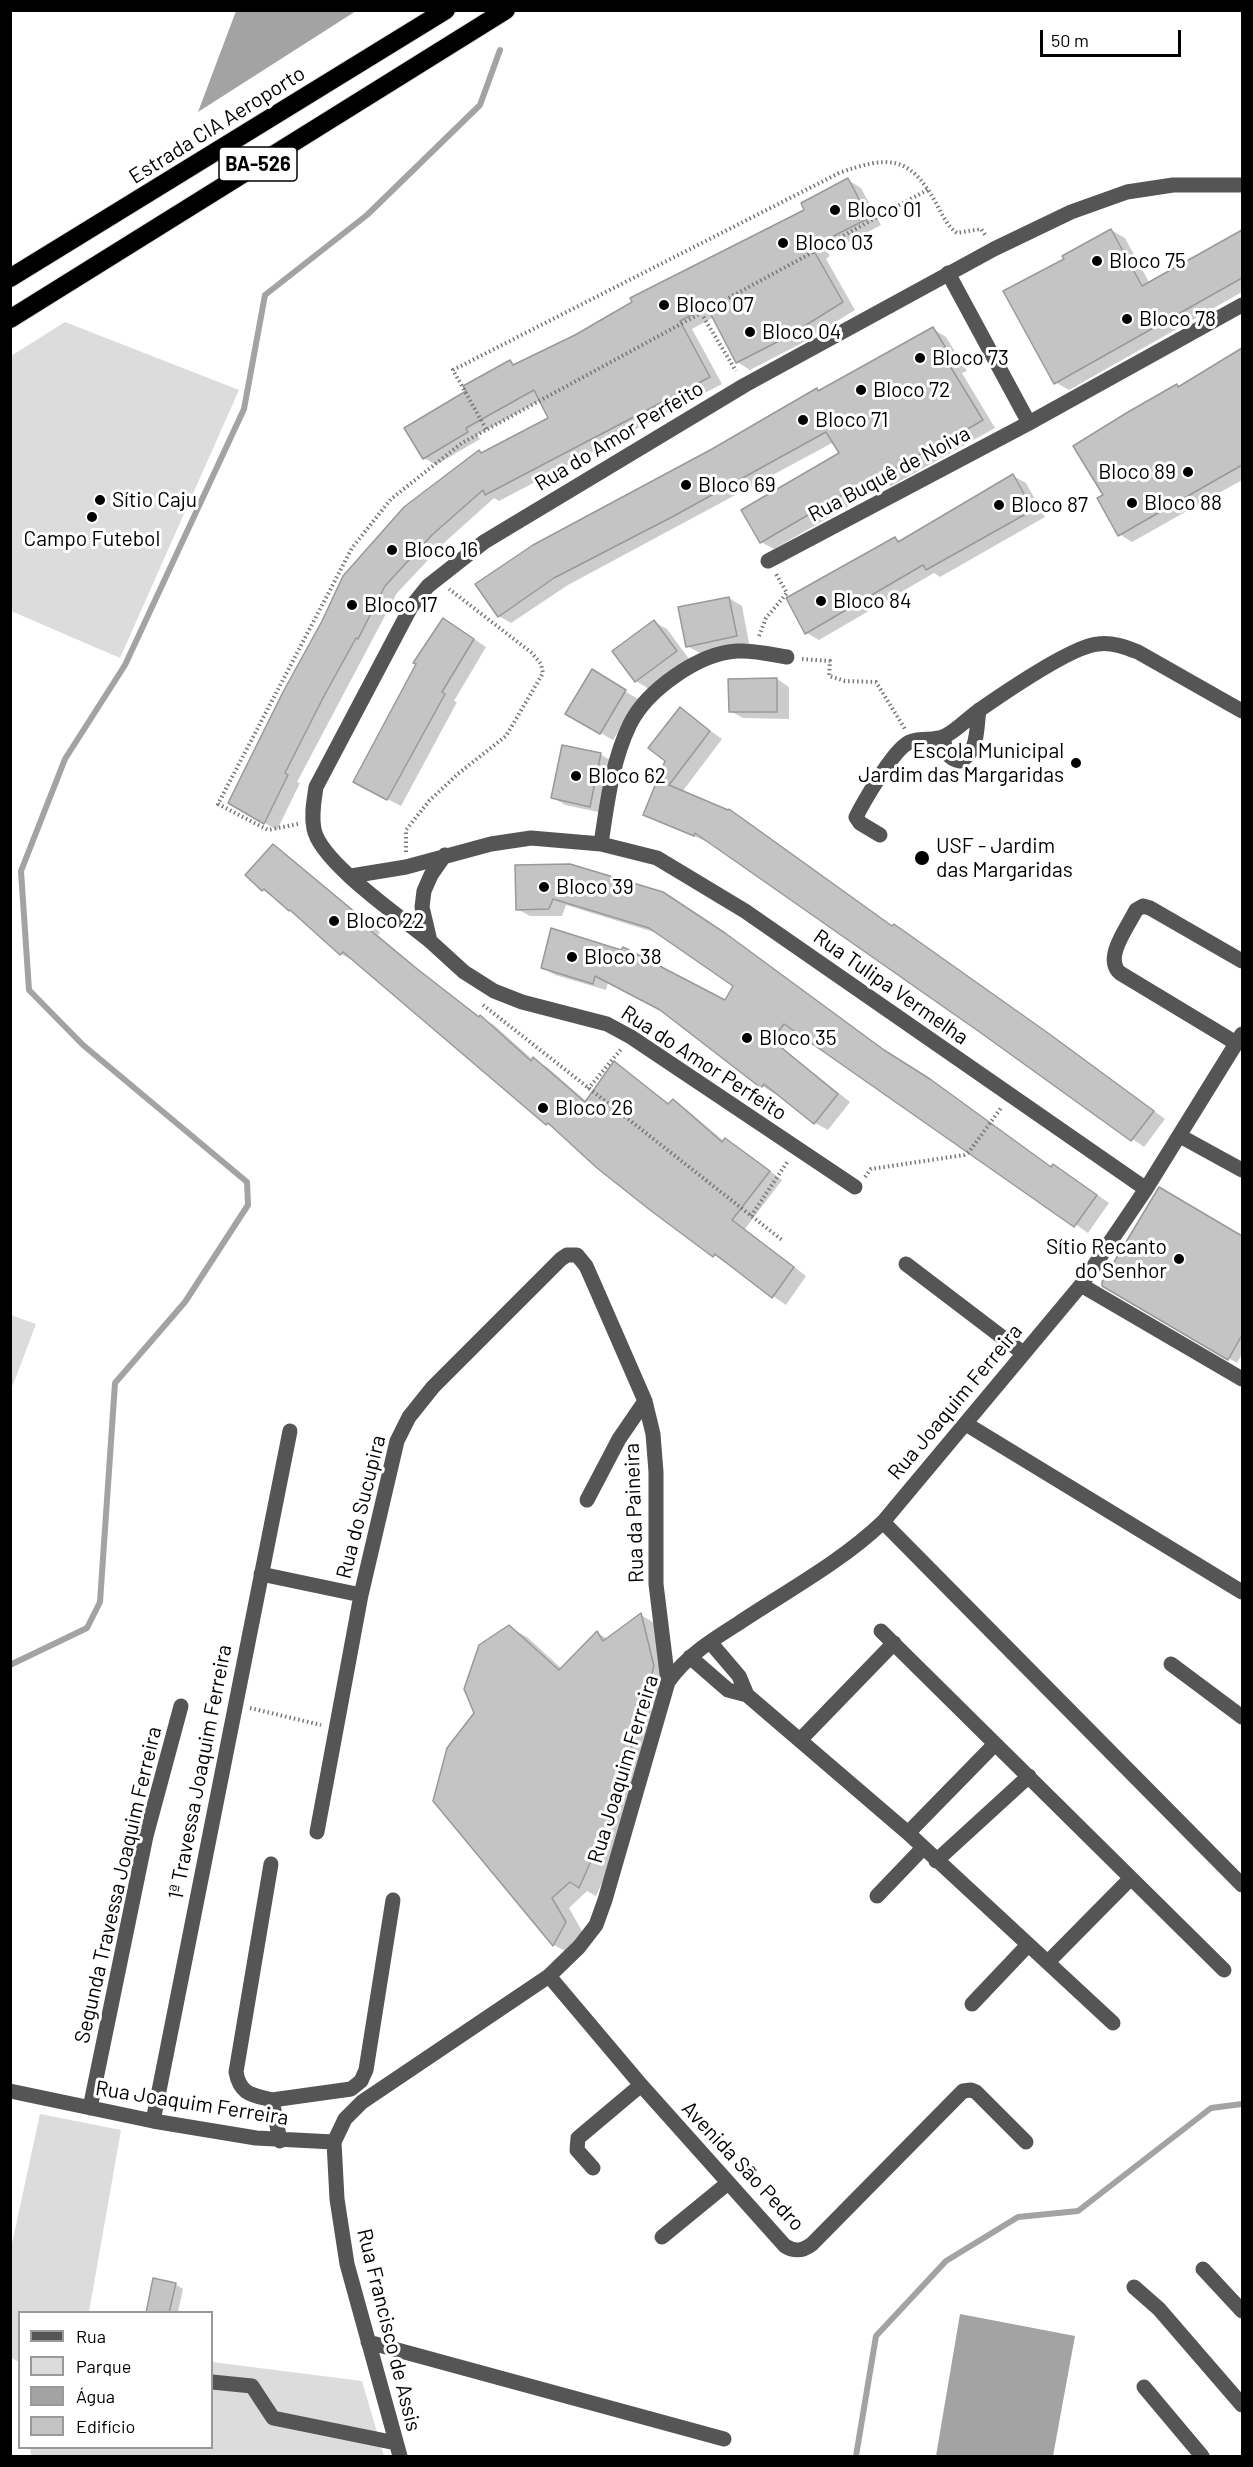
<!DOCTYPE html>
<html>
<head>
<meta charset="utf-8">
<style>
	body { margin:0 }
	#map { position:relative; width:1253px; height:2467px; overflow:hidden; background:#fff; font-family:Barlow,sans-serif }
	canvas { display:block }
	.frame { position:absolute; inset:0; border:12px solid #000; pointer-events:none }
	.legend { position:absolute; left:18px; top:2311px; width:195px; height:138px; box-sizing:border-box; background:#fff; border:2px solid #999; margin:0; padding:8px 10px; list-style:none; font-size:18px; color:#000 }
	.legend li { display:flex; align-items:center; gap:12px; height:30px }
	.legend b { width:30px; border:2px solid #999 }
	.scale { position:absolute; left:1040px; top:30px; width:141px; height:27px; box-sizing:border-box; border:3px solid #000; border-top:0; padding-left:8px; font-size:18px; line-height:21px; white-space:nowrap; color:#000; -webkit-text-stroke:4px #fff; paint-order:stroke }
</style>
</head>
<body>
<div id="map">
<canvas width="1253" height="2467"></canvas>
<div class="frame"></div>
<ul class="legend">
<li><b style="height:8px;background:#555"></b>Rua</li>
<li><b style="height:16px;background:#dcdcdc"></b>Parque</li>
<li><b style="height:16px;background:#a3a3a3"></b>Água</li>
<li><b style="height:16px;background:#c4c4c4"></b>Edifício</li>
</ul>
<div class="scale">50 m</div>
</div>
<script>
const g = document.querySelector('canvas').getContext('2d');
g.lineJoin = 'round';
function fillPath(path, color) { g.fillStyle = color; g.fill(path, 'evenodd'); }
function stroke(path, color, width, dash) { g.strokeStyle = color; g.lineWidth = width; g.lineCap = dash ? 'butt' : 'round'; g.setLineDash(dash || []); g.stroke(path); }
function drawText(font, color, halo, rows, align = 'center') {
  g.font = font + ' Barlow,sans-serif'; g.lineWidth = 6; g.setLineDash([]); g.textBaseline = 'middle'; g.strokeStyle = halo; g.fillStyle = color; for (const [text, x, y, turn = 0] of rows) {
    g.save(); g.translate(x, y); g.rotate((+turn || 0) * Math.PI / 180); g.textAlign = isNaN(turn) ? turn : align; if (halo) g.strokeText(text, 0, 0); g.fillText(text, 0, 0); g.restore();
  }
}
const green = new Path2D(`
	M65,322l174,68 -119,268 -109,-47v-255z
	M11,1315l25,9 -25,66 -1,-75z
	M40,2114l81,16 -32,182h-69l-1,50 -8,-4v-110z
	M212,2362l150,19 22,75h-353l-1,-8h182z`);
const water = new Path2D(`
	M236,11v-1l120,1 -158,101z
	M960,2314l115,22 -22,120h-117z`);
const shadow = new Path2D(`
	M848,180l13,8 20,37 -53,28 2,3 -4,3 29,51 -55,34 -50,26 -13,-8 -23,-45 -22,12 30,55 -223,117 -5,-3 -49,44 -48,51 -100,189 3,1 -23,47 -47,-27 249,-352 4,3 67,-35 -9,-19 -64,35 3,4 -44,26 -12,-7 44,-66 42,-30 5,3 61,-29 231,-125z
	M1111,230l14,8 25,46 92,-52v60l-173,98 -14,-8 11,-122z
	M933,329l13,8 21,34 -5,2 33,55 -104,58 -4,-2 -113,65 -13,-7 80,-88 -7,-12 -266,143 -57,38 -12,-7 214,-166 104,-60 3,2z
	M1242,352v128l-110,62 -13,-8 -14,-38 72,-110 3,1z
	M1013,476l13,7 19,34 -105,60 -6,-4 -115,67 -12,-7 88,-95 6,4z
	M729,598l13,8 7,37 -49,10 -13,-7z
	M654,622l13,7 22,30 -40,30 -13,-8z
	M456,627l30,20 -32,54 3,1 -56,104 -33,-17z
	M592,672l46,27 -25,41 -46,-26z
	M777,679l12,8v32l-46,-1 -13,-7z
	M680,709l42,30 -40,53 48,18 13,8 151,109 167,115 104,77 -21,28 -436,-307 -1,2 -62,-28 22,-53z
	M600,754l13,8 -10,51 -38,-8 -13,-8z
	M273,846l13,8 94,78 -2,3 51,43 51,39 14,8 39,35 14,7 40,35 27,-39 56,41 3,-3 13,8 39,33 1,-2 13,8 43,32 -37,49 61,47 -20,29 -72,-50 -155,-124 -12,-7 -192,-163 -14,-7 -44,-40 -34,-24z
	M517,866l159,35 62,41 159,117 46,30 109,79 2,-2 12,7 43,30 -21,30 -291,-202 -13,18 66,53 -22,28 -13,-7 -39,-31 -1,2 -13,-8 -97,-75 -57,-29 -2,8 -51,-15 -12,-7 9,-38 173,72 10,-17 -75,-51 -94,-29 -4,11h-32l-13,-7z
	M1159,1189l83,48v117l-5,9 -133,-78z
	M641,1615l17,10 13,51 -39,141 -36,79 -9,-5 -18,17 14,25 -12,21 -17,-9 -119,-145 41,-86 33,-87 18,10 35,32 35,-36 11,6z
	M175,2284l8,5 -5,23h-31z`);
const stream = new Path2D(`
	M10,1665l77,-37 13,-26 15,-219 70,-81 63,-97 -1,-23 -164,-137 -54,-55 -8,-119 44,-112 60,-94 119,-256 21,-114 102,-80 113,-110 20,-55
	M856,2456l20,-120 70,-75 72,-44 60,-6 133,-103 31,-4`);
const building = new Path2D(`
	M848,178l21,40 -53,27 2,4 -4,2 29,51 -56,35 -51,26 -29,-56 -27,14 30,56 -225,118 -2,-5 -51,45 -47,51 -27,53 -2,-1 -33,60 -38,75 3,2 -24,49 -36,-21 55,-111 39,-71 21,-45 61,-69 75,-57 2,3 67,-35 -14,-28 -68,38 2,4 -45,27 -19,-31 62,-37 -3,-5 47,-26 3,5 62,-30 57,-33 -2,-4 174,-88 -3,-7z
	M1111,229l31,57 100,-56v48l-188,106 -51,-93 61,-32 -2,-3z
	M933,327l22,36 -5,3 33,54 -46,27 -1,-2 -59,34 -2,-3 -115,67 -19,-33 98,-57 -13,-21 -154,85 -118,61 -56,39 -23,-33 58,-39 179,-96 105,-61 1,3z
	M1242,348v117l-124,71 -21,-38 6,-3 -30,-49 55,-34 49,-28 1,3z
	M1013,474l20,36 -107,60 -3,-5 -118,69 -19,-36 109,-61 3,5z
	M729,597l8,39 -51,11 -8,-40z
	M443,618l31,21 -32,53 3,2 -58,106 -34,-18 63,-118 -3,-1z
	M654,620l23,31 -42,31 -23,-31z
	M592,669l34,21 -26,44 -35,-20z
	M777,678v34h-48l-1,-33z
	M680,707l30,24 -41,54 59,25 1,-1 163,117 2,-2 154,109 106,78 -23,30 -150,-108 -286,-200 -1,3 -51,-21 22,-54 -17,-13z
	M562,745l39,8 -11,54 -39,-9z
	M273,844l95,79 -3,3 51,42 63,49 1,-2 51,46 2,-4 52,45 29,-41 54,43 5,-5 49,43 3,-4 45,33 -38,49 62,47 -22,31 -57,-44 -2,3 -63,-47 -53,-42 -49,-45 -2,2 -203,-173 -3,3 -50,-45 -1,1 -25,-22 -2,2 -17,-16z
	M570,864l93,28 62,41 159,117 46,29 121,88 2,-3 44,31 -23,32 -290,-203 -12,16 66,54 -24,30 -50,-40 -3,4 -101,-78 -65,-34 -2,8 -52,-16 10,-40 70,22 2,-3 102,53 8,-14 -84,-58 -96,-29 -4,10 -33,1 -1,-45z
	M1159,1187l83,49v99l-14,25 -126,-74v-4z
	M641,1613l13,53 -39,141 -36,81 -9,-6 -18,16 14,24 -13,24 -120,-145 14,-53 27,-35 -10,-24 15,-44 30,-20 50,45 38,-39 6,10z
	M153,2278l23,5 -7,30h-23z`);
const path = new Path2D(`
	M701,313l35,58
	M486,429l-33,-59 386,-197c48,-17 70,-19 97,30 6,11 11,23 21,30l24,-4 5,7
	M759,636l7,-18 21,-25 -11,-19
	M802,659l28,2 -1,15 16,5 31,1 29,47
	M298,824l-30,6 -50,-26 134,-256 39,-49 71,-56 467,-254
	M406,852v-22l23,-29 30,-28 47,-37 37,-63 -2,-9 -9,-11 -83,-64
	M483,1005l299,235
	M588,1089l34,-41
	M865,1177l6,-8 93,-14 5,-3 32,-44
	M751,1216l37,-55
	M250,1708l71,17`);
const minor = new Path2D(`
	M948,273l81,150
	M768,561l261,-138 213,-118
	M944,737c0,12 3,22 16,24 19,-9 16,-32 19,-51
	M880,835l-20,-12 -4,-6c8,-16 35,-62 49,-72 11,-9 28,-3 40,-9 11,-5 22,-17 33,-25 23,-16 94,-65 120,-67 14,-2 27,3 40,8l104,59
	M601,844c6,-40 11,-83 29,-120 17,-34 69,-71 107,-73 17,-1 33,3 50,6
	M445,855l-14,20 -7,16 -2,16 8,34 34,31 30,19 28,11 85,22 24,13 224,150
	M351,876l55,-9 85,-23 40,-6 70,6 56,14 88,53 401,278
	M430,941c-28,-23 -110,-79 -116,-112 -3,-14 0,-28 2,-42l95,-180 17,-21 56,-44 261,-157 249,-136 77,-37 56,-20 46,-7h69
	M1236,1043l-116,-70c-17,-15 8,-46 16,-63l7,-4 7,2 92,53
	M1180,1136l62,34
	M906,1264l117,89
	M1081,1285l161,94
	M966,1424l276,168
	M587,1500l32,-61 26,-38
	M883,1522l359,363
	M261,1574l100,21 36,-154 12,-24 24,-30 128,-128 6,-4h10l9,11 8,18 51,117 8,33 3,38v112l12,98
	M881,1631l343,339
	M710,1642l29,34 8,19 161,138 205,190
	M690,1657l38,33 19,5
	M1171,1664l71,53
	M800,1740l94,-97
	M317,1832l44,-237
	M908,1833l87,-89
	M936,1861l93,-85
	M271,1864l-35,208c4,23 17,23 36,28l8,41
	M877,1896l46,-48
	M1048,1962l83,-84
	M549,1976l92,109 144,161c10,6 18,5 27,-2l151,-153 8,-1 5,2 50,50
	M972,2004l56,-59
	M10,2091l143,30 103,17 78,4
	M272,2100l79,-11 10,-8 5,-11 27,-170
	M90,2108l56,-272 35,-130
	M153,2121l137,-690
	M593,2168l-16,-18 1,-12 63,-53
	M662,2237l66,-54
	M1203,2269l39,42
	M1134,2287l25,22 83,96
	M368,2342l356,97
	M212,2382l40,4 21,32 123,25
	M1144,2387l58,69
	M400,2456l-53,-192 -10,-65 -3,-57 11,-23 17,-17 187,-126 30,-29 17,-22 9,-25 63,-218c18,-26 44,-42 71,-59 48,-32 102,-61 144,-101l198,-237 65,-96 96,-155`);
const highway = new Path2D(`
	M10,278l436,-268
	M10,319l496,-309`);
const markers = [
	[835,210,6,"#000"],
	[783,243,6,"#000"],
	[1097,261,6,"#000"],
	[664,305,6,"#000"],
	[1127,319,6,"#000"],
	[750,332,6,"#000"],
	[920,358,6,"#000"],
	[861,390,6,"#000"],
	[803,420,6,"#000"],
	[1188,472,6,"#000"],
	[686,485,6,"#000"],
	[100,500,6,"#000"],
	[1132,503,6,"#000"],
	[999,505,6,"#000"],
	[92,517,6,"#000"],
	[392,550,6,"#000"],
	[821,601,6,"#000"],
	[352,605,6,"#000"],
	[1076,763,6,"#000"],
	[576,776,6,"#000"],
	[922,858,8,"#000"],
	[544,887,6,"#000"],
	[334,921,6,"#000"],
	[572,957,6,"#000"],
	[747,1038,6,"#000"],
	[543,1108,6,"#000"],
	[1179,1259,6,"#000"]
];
const shields = [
	[258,164,78]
];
const shieldNames = [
	["BA-526",258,164]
];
const streetNames = [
	["Estrada CIA Aeroporto",217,125,-32],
	["Rua do Amor Perfeito",619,436,-31],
	["Rua Buquê de Noiva",889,474,-28],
	["Rua Tulipa Vermelha",891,987,35],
	["Rua do Amor Perfeito",704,1063,33],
	["Rua Joaquim Ferreira",955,1402,-50],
	["Rua do Sucupira",361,1507,-76],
	["Rua da Paineira",634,1513,-92],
	["Rua Joaquim Ferreira",623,1769,-73],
	["1ª Travessa Joaquim Ferreira",200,1772,-79],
	["Segunda Travessa Joaquim Ferreira",118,1885,-77],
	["Rua Joaquim Ferreira",192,2103,9],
	["Avenida São Pedro",743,2166,47],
	["Rua Francisco de Assis",389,2330,76]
];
const poiNames = [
	["Bloco 01",847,210],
	["Bloco 03",795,243],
	["Bloco 75",1109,261],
	["Bloco 07",676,305],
	["Bloco 78",1139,319],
	["Bloco 04",762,332],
	["Bloco 73",932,358],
	["Bloco 72",873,390],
	["Bloco 71",815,420],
	["Bloco 89",1176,472,"right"],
	["Bloco 69",698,485],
	["Sítio Caju",112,500],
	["Bloco 88",1144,503],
	["Bloco 87",1011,505],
	["Campo Futebol",92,539,"center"],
	["Bloco 16",404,550],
	["Bloco 84",833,601],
	["Bloco 17",364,605],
	["Escola Municipal",1064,751,"right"],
	["Jardim das Margaridas",1064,775,"right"],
	["Bloco 62",588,776],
	["USF - Jardim",936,846],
	["das Margaridas",936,870],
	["Bloco 39",556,887],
	["Bloco 22",346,921],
	["Bloco 38",584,957],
	["Bloco 35",759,1038],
	["Bloco 26",555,1108],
	["Sítio Recanto",1167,1247,"right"],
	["do Senhor",1167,1271,"right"]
];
fillPath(green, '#dcdcdc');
fillPath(water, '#a3a3a3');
fillPath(shadow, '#0003');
stroke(stream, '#a3a3a3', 6);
fillPath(building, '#c4c4c4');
stroke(building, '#999', 1.5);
stroke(highway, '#dbdbdb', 20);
stroke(path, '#777', 4, [1.5, 3]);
stroke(minor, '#555', 15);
stroke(highway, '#000', 18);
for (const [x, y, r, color] of markers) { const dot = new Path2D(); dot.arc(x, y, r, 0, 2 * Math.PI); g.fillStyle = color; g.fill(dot); stroke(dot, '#fff', 2); }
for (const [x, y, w] of shields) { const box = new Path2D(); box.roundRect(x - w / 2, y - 17, w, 34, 4.5); g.fillStyle = '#fff'; g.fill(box); stroke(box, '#000', 1.5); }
drawText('bold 20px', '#000', null, shieldNames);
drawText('21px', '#000', '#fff', streetNames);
drawText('21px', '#000', '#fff', poiNames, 'left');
</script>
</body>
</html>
